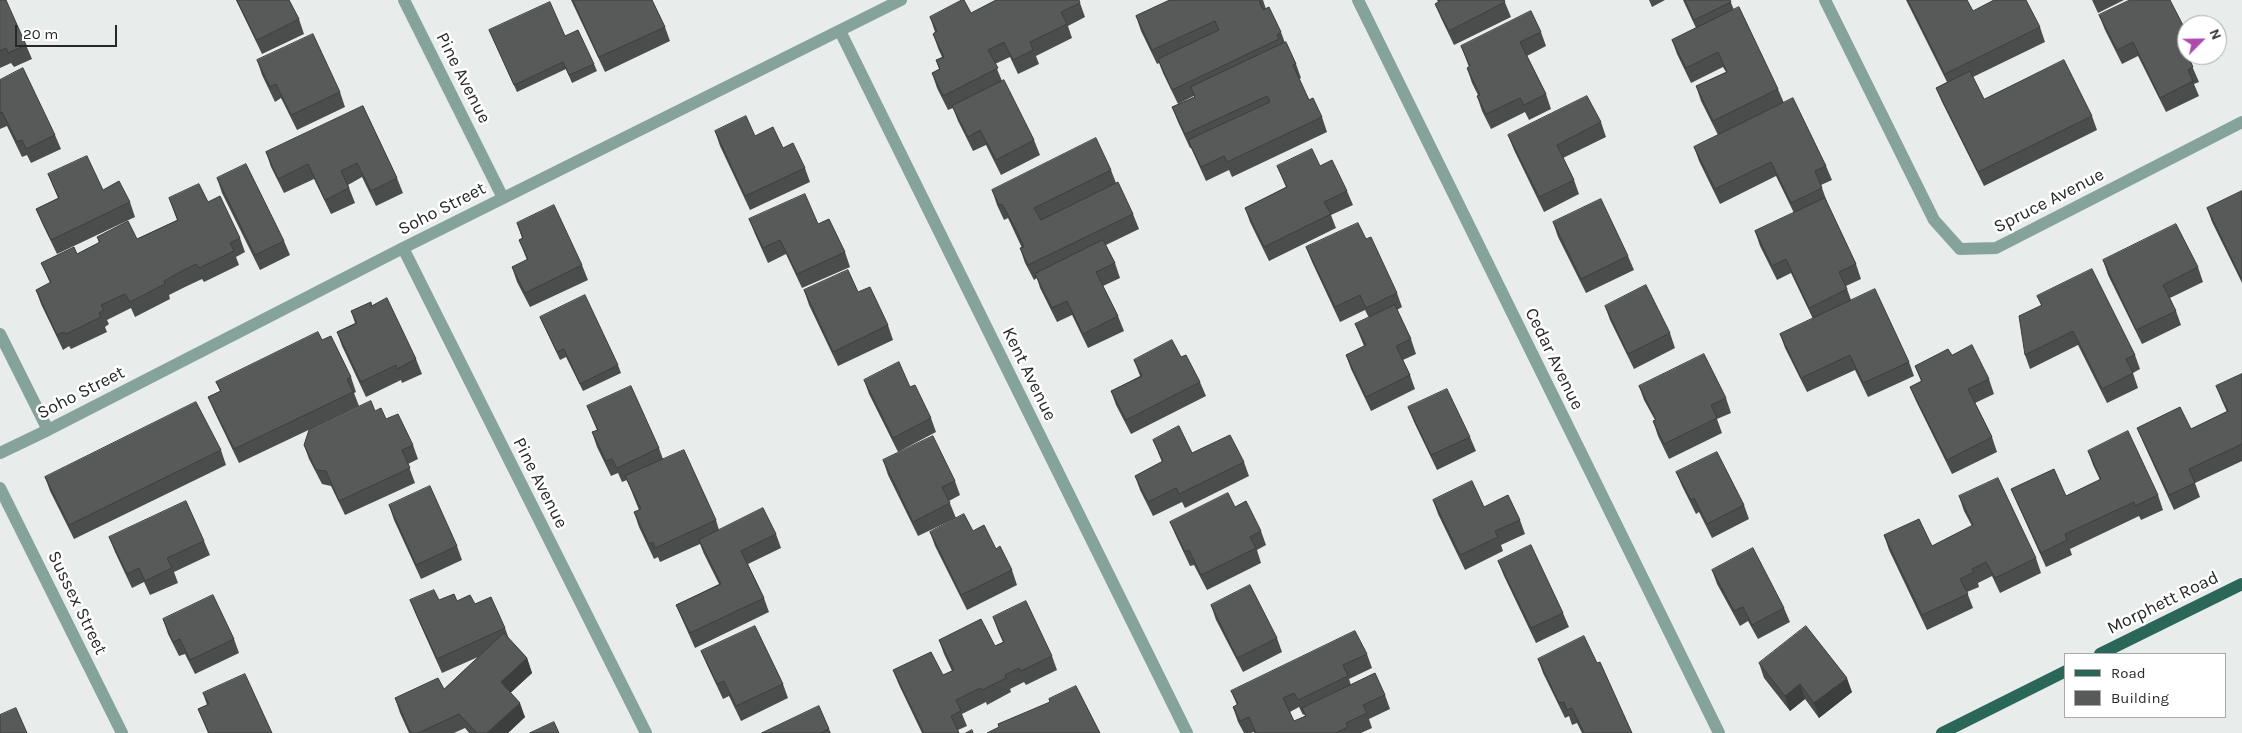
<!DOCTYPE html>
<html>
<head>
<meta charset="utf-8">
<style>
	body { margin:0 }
	#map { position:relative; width:2242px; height:733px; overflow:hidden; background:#e8ecea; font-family:Karla,sans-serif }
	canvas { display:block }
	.legend { position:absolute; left:2064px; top:653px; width:162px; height:65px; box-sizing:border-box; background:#fff; border:1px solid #a9a9a9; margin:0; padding:6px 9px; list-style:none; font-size:15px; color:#272928 }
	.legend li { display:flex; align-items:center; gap:10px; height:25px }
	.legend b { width:25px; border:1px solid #a9a9a9 }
	.north { position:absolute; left:2177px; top:15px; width:50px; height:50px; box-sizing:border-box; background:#fff; border:1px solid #a9a9a9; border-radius:50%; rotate:67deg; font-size:14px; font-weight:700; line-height:20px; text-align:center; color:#272928 }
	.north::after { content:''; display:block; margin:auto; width:18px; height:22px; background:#ad4ab0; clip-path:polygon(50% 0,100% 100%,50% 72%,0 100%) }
	.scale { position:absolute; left:15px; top:25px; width:102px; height:22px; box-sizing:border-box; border:2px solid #272928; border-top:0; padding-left:6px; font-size:15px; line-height:18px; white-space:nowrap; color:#272928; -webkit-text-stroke:4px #fff; paint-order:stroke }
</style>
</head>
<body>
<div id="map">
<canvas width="2242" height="733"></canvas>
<ul class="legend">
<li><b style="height:6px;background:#2a6759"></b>Road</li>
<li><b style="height:14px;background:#575a59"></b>Building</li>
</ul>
<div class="north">N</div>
<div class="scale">20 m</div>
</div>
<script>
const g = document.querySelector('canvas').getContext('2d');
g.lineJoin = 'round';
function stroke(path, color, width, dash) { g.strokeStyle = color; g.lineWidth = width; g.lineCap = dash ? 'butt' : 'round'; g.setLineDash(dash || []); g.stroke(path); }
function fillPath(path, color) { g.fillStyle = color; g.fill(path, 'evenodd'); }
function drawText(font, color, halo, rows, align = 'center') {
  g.font = font + ' Karla,sans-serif'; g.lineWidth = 5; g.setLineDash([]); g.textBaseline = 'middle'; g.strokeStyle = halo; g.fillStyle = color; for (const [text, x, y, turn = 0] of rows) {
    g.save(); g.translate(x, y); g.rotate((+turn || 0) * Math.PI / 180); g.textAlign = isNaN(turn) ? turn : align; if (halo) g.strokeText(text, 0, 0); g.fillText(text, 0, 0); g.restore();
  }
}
const minor = new Path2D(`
	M404,0l99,198
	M1358,0l361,733
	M1825,0l109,220 26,29 36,-1 246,-126
	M840,31l347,702
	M403,248l243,485
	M0,334l48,96
	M0,453l48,-23 355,-182 498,-248
	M0,488l122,245`);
const major = new Path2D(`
	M2100,654l142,-70
	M1942,733l124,-62`);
const wall = new Path2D(`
	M0,0l26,45 6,14 -18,8 -3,-4 -11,5z
	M236,0h53l10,19 5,15 -42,20z
	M571,0h81l13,27 5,14 -65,31z
	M1170,0h93l3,9 15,23 4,11 11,21 5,14 -2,1 10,21 13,17 5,15 -95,45 -3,-7 -23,11 -15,-33h-1l-12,-26 -6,-15 22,-10v-1l-16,8 -15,-31 -4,-10 -2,1 -16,-33 -5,-15z
	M1437,0h67l7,17 -57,28 -13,-27 -6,-14 3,-2z
	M1649,0h16l-13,7z
	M1683,0h47l4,10 44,79 6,14 42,63 6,14 -11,5 6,17v1l29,61 5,15 -15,7 5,14 58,62 5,14 -46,21 -13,-27 -48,22 -22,-44 -5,-14 33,-15 -22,-46 -14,7 -17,-34 -5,-15 39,-18 -18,-37 -56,28 -21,-43 -5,-14 24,-12 -17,-34 -5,-15 30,-14 -3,-5 -32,16 -14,-29 -5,-14 24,-12z
	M1906,0h61l6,11 67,16 5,15 -72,35 11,22 108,17 5,14 -113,56 -42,-84 -6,-14 11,-6z
	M2092,0h32l-26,13z
	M1080,3l5,14 -17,9 4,12 -36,18 3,8 -21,10 -8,-17 -15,7 7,17 32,59 6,15 -39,20 -15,-30 -13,6 -15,-30 -5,-13 -5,2 -11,-22 -5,-15 7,-4 -3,-9 6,-3 -4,-9 -5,-14 2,-2 -5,-15z
	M2099,15l88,18v22h9l-7,4 10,23 -5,2 5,12 -33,16 -28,-56 -16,8 -17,-34z
	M489,30l76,6 29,28 3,7 -25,12 -6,-14 -49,23z
	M1541,32l5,14 -19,10 19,38 5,15 -22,11 -4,-8 -34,17 -9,-18 -5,-15 1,-1 -6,-12 -5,-15 2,-1 -8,-21z
	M257,60l83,32 5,15 -48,23 -16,-32 -6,4 -13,-27z
	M0,80l55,55 6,14 -30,14 -4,-8 -5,2 -15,-31 -7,3z
	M363,106l34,72 6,15 -27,13 -14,-29 -14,8 7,18 -24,11 -17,-35 -30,14 -13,-26 -5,-15z
	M1601,122l5,15 -43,21 11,22 5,14 -35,18 -30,-62 -6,-15z
	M715,131l40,5 28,12 22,20 5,14 -60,28 -30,-64z
	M1277,166h43l27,25 6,14 -22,10 5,13 -67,33 -19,-39 -5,-14 41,-21z
	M1111,170l5,13 17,31 6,15 -33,16 9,18 5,15 -17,8 15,30 6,15 -36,17 -16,-33 -15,7 -17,-34 -3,-10 -3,2 -9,-17 -5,-15h2l-14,-30 -4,2 -7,-15 -5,-15z
	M48,174l55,16 27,12 5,15 -78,37 -15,-31 -6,-14 22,-11z
	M217,178l67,63 6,14 -30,15 -38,-77z
	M2242,191v92l-30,-61 -5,-14z
	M169,198l39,4 32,36 5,14 -9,5 3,8 -35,17 -2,-3 -17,8 -16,8 1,4 -35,18 -4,-9 -24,12 2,4 -4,3 2,5 -36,17 -2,-3 -6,4 -22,-46 -5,-14 14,-7 -9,-20 36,-9 22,-11 -2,-6 40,2 40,-19z
	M749,219l69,5 27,28 5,15 -48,21 -16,-34 -18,9 -13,-29z
	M1553,222l75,34 6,14 -48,23 -28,-56z
	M517,223l65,42 6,15 -58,27 -13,-25 -5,-15 15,-7 -8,-20 3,-2z
	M1366,239l31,54 5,14 -5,3 14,29 5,15 -13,6 7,15 5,14 -44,22 -20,-42 -5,-14 18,-9 -9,-22 14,-6 -4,-8 -25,12 -28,-60 -6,-15z
	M2103,260l95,7 5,15 -33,16 6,13 5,14 -39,19 -34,-69z
	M804,290l54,2 30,33 5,15 -55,26 -29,-61z
	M2037,296l98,59 5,14 -7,4 5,15 -31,15 -29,-58 -48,24 -5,-14 16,-50z
	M371,302l1,3 44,54 6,15 -20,9 -1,-3 -35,17 -24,-51 -5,-14 18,-9 -4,-12z
	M1605,306l65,27 5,15 -41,21 -24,-49z
	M540,317l78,48 3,8 -38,18 -17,-34 -6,3 -17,-36z
	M322,340l29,37 5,15 -2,1 5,13 -120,57 -25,-52 -6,-14 12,-6 -4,-9z
	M1952,355l37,24 5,15 -19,9 17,34 5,15 -45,22 -36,-73 -6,-14 11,-6 -6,-15z
	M1181,357l19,25 6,14 -75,38 -15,-29 -5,-14 29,-15 -6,-16z
	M2242,374v87l-47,22 5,14 -26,13 -31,-68 -6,-14 54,1 36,-17 -5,-11 -6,-15z
	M864,380l67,38 5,14 -38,20 -29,-58z
	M1639,386l87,12 5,15 -14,6 5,14 -53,26 -11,-23 -5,-15 2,-1 -11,-20z
	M587,406l72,42 4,11 53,61 3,10 57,4 5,14 -33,16 16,34 5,14 -74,36 -13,-29 -6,-14 43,-21 -15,-30 -4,-10 -40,18 -2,-5 -4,2 -15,-32 -5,-15 5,-2 -12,-30 -5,2 -4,-9 -7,3 -14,-29 -5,-15 5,-2z
	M1408,407l62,30 6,14 -39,19 -23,-48z
	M375,411l11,8 27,26 5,14 -10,5 7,19 -70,32 -14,-29 -9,-2 -13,-25 -5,-14z
	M1153,440l39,13 52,9 5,14 -64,32 -3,-6 -29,14 -13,-26 -5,-14 27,-14z
	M221,450l5,15 -152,74 -24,-48 -5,-14z
	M2088,451l70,44 5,15 -22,10 -2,-4 -69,33 2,6 -26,12 -29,-64 -6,-14 55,7 34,-16 -7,-15z
	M883,460l72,21 5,14 -11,6 7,17 -38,18 -30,-61z
	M1676,472l68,33 5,14 -37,19 -13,-26 -3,2 -14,-28z
	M1959,496l77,62 5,15 -41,20 -8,-17 -14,7 1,4 -12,5 6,16 -46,22 -38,-80 -5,-15 48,11 40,-20 -8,-15z
	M1433,500l51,7 36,13 5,14 -24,11 2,6 -38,19 -27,-56z
	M389,505l68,41 5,14 -41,19 -27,-59z
	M1235,507l26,24 5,14 -9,5 4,13 -54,27 -13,-25 -4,1 -14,-30 -6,-14z
	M973,531l23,18 16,21 5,15 -50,25 -32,-64 -5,-14z
	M109,537l95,4 6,14 -36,17 4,11 -28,12 -6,-13 -12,6 -17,-36z
	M1498,561l65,52 6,14 -33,16 -32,-67z
	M1712,570l72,38 6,14 -32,17 -10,-18 -8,5 -23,-42z
	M410,600l47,1 18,3 30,24 4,11 18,19 5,15 -22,20 15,24 -17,16h-39l-4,-5 -11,5h-45l-9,-20 -5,-15 49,-9 34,-32 -36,16 -26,-58z
	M1211,605l66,33 5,14 -39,20 -27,-52z
	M993,617l59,39 5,14 -31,15 -2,-3 -14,7 1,3 -24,13 -1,-3 -24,12 5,12 -9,4 1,3h-37l-23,-48 -6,-15 50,5 9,-4 -8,-17 -5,-14 56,6 8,-4 -5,-11z
	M163,619l71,20 5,14 -44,21 -10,-20 -6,2 -11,-22z
	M701,651l82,33 5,14 -47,23 -12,-25 -6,3 -16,-34z
	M1367,654l5,14 -23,11 2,6 34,10 5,14 -21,10 3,9 -11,5h-107v-1l-3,1h-7l-6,-11 -5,-15 4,-2 -6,-14zM1299,707l4,8 1,-1 1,2 -11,5 -4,-9z
	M1538,659l59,4 35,70h-50l-5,-10 -5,2 -3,-9 -4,2 -22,-45z
	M1759,663l93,29 -33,26 -14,-19 -15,12 -26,-33z
	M203,693l69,40h-64l-10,-24 9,-4z
	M829,729l2,4h-69z`);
const shadedWall = new Path2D(`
	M527,658l5,15 -26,24 -5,-15z
	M1847,678l5,14 -33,26 -5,-15z
	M1800,684l5,15 -15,12 -5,-15z
	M520,703l5,14 -17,16h-21z`);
const building = new Path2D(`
	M0,0h6l20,45 -18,8 -2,-5 -6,3z
	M237,0h52l10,19 -42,21z
	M573,0h79l13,27 -66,30z
	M962,0h2l7,13 25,-13h83l1,3 -19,9 6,12 -37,18 3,8 -20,10 -9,-18 -16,8 10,18 -55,28 -11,-23 8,-4 -4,-9 8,-3 -11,-23 4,-3 -7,-14z
	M1170,0h89l4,10 6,-3 12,25 -4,3 2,4 -107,51 -14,-31 61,-29 -4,-9 -63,29 -16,-34z
	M1439,0h65l1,2 -56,29 -14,-27 5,-3z
	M1685,0h45l1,2 -37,18z
	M1908,0h59l6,11 21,-11h32l14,27 -95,47z
	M2130,0h40l17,33v10l-4,2 10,22 -5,3 5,11 -33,17 -27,-56 -16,8 -18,-35z
	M550,2l15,34 13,-6 16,34 -25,11 -6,-13 -49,23 -25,-55z
	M1739,7l39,82 -65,32 -17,-35 31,-14 -9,-20 -32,16 -14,-28z
	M1531,11l10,21 -21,10 26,52 -22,11 -4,-7 -34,16 -9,-18 3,-1 -13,-27 3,-2 -9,-20z
	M313,34l27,58 -49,23 -15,-31 -6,3 -13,-27z
	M1286,42l10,22 -3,1 16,35 4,-2 9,19 -95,45 -3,-6 -23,11 -13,-27 82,-38 -1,-3 -2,-3 -82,38 -13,-27 23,-10 -4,-10z
	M2064,60l28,56 -114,56 -42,-84 34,-17 14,28z
	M23,68l32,67 -29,14 -4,-9 -5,2 -15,-30 -2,1v-33z
	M1004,80l30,60 -38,20 -16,-30 -12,7 -16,-31z
	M1587,96l14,26 -44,23 17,35 -35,17 -31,-62z
	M1793,98l33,68 -11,5 7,17 -31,15 -20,-41 -56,27 -21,-42z
	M363,106l34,72 -26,13 -14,-28 -16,8 8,17 -24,12 -17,-36 -30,15 -12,-27z
	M746,116l9,20 18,-9 10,21 10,-5 12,25 -60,28 -30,-65z
	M1096,138l15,32 -77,38 7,12 77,-38 15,32 -105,51 -8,-17 4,-1 -10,-21 -12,-22 -3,1 -7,-15z
	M1312,149l8,17 12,-6 15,31 -23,11 7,12 -67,33 -19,-39 42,-21 -10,-21z
	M87,156l16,34 16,-9 11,21 -79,38 -15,-31 23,-11 -11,-24z
	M246,164l38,77 -29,14 -38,-77z
	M199,184l9,18 12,-6 20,42 -10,5 4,8 -35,17 -3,-4 -16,8 -16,9 1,3 -35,18 -5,-8 -11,5 -13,6 3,5 -5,3 2,4 -35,17 -2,-2 -7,3 -21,-45 15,-8 -10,-19 33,-16 3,7 23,-12 -3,-5 31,-16 9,18 41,-19 -9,-22z
	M2242,191v89l-35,-72z
	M805,194l13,30 11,-5 16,33 -48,22 -17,-34 -17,8 -14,-29z
	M1825,198l31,66 -17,8 8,17 -38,19 -23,-49 -14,7 -17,-35z
	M1601,199l27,57 -47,23 -28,-57z
	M554,205l28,60 -57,28 -13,-26 16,-8 -9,-19 4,-2 -6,-15z
	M1358,223l8,16 5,-2 26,56 -31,15 -6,-13 -25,12 -29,-60z
	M2176,224l22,43 -35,18 13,26 -40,19 -33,-70z
	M1103,240l12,23 -19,9 22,44 -35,18 -16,-33 -15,7 -17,-34z
	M2092,269l43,86 -9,4 7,14 -31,16 -29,-58 -48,24 -6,-39 23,-11 -5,-9z
	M848,270l10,22 12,-5 18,38 -55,27 -29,-62z
	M1646,285l24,48 -42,21 -23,-48z
	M1875,289l34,73 -46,21 -13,-28 -49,23 -21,-44z
	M585,295l33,70 -38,19 -16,-35 -7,3 -17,-35z
	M387,298l29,61 -19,10 -1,-4 -35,17 -24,-50 20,-9 -6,-12 20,-9v4z
	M1395,305l16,34 -15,7 14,29 -44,22 -20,-42 20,-10 -11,-21z
	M318,332l4,8 9,-4 20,41 -4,2 6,13 -119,57 -26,-52 13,-6 -5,-9z
	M1172,340l9,17 5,-2 14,27 -74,38 -15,-29 31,-15 -8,-16z
	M1972,345l17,34 -21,10 24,48 -45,23 -37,-73 12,-6 -7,-15 33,-17 4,6z
	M1704,354l22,44 -15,7 6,13 -53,26 -11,-23 3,-1 -17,-34z
	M899,362l11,25 5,-2 16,33 -38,20 -29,-58z
	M2242,374v70l-53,25 6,14 -26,12 -32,-67 43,-21 11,22 37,-18 -12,-25z
	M631,386l28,62 -42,20 -5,-9 -6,2 -14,-29 6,-2 -11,-24z
	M1447,389l23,48 -39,18 -23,-48z
	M371,401l4,10 6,-3 5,11 12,-5 15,31 -11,5 8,18 -71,33 -13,-30 -10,-1 -12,-25 5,-15z
	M196,402l25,48 -152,75 -24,-48z
	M1179,426l13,27 38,-18 14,27 -65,32 -3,-6 -28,14 -13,-26 28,-15 -10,-21z
	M2128,431l30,64 -23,11 -1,-4 -69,32 2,6 -26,13 -30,-64 43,-20 12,27 35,-17 -13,-28z
	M933,436l22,45 -13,6 8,16 -37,19 -30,-62z
	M684,450l32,70 -61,28 -2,-6 -4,2 -15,-32 7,-3 -16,-33z
	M1717,452l27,53 -37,19 -13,-26 -3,2 -15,-28z
	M1998,478l38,80 -41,20 -9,-16 -14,7 2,3 -14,7 8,15 -46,21 -38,-80 35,-16 13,27 41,-21 -14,-29z
	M1472,481l12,26 24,-12 12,25 -25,11 3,6 -38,18 -27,-55z
	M430,486l27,60 -41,19 -27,-60z
	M1228,493l7,14 11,-6 15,30 -11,6 6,11 -55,27 -12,-25 -4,2 -15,-30z
	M186,501l18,40 -37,17 5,10 -27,13 -6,-13 -12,6 -18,-37z
	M763,508l13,26 -35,17 23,47 -74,35 -14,-28 45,-21 -22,-44z
	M964,514l9,17 11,-6 12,24 4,-3 12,24 -51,25 -31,-63z
	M1531,545l32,68 -32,15 -33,-67z
	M1753,548l31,60 -32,17 -9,-18 -9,4 -22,-41z
	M1250,585l27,53 -40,20 -26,-53z
	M434,590l5,10 15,-6 3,7 13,-6 5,9 16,-7 14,31 -68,31 -27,-59z
	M213,595l21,44 -44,21 -10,-21 -7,3 -10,-23z
	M1026,601l26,55 -31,15 -2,-3 -14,7 1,3 -24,12 -2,-2 -24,12 5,11 -10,5 8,17h-35l-31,-63 38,-18 12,23 11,-5 -15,-30 42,-21 14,27 9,-4 -11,-25z
	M755,626l28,58 -47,22 -12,-25 -7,3 -16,-33z
	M1806,626l41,52 -33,25 -14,-19 -15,12 -26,-33z
	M1355,631l12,23 -24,11 5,11 -50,24 -4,-7 -11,5 11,23 12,-5 -4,-8 73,-35 10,22 -22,10 4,8 -21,10 2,4 -12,6h-80l-7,-16 -9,4 -7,-14 5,-3 -7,-13z
	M504,633l23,25 -26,24 19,21 -33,30h-10l-18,-19 -41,19h-7l-16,-35 43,-20 6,11z
	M1584,636l13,27 3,-1 32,71h-48l-12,-25 -5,2 -3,-8 -5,1 -21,-44z
	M245,674l27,59h-63l-11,-24 11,-5 -6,-11z
	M1076,686l24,47h-113l12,-6 -1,-3 52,-22 -1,-3z
	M819,706l10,23 -9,4h-58z
	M16,708l11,25h-27v-18z
	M554,722l5,11h-29z
	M972,730l1,3h-7z`);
const streetNames = [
	["Pine Avenue",463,78,63],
	["Spruce Avenue",2049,201,-27],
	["Soho Street",442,209,-27],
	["Cedar Avenue",1554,359,64],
	["Kent Avenue",1029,374,64],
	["Soho Street",81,393,-27],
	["Pine Avenue",540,483,63],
	["Sussex Street",77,603,64],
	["Morphett Road",2163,603,-26]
];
stroke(minor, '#85a39a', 12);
stroke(major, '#2a6759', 12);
fillPath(wall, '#4b4d4d');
fillPath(shadedWall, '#3d3f3e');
fillPath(building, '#575a59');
stroke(building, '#3d3f3e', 1);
drawText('18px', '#272928', '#fff', streetNames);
</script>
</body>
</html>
